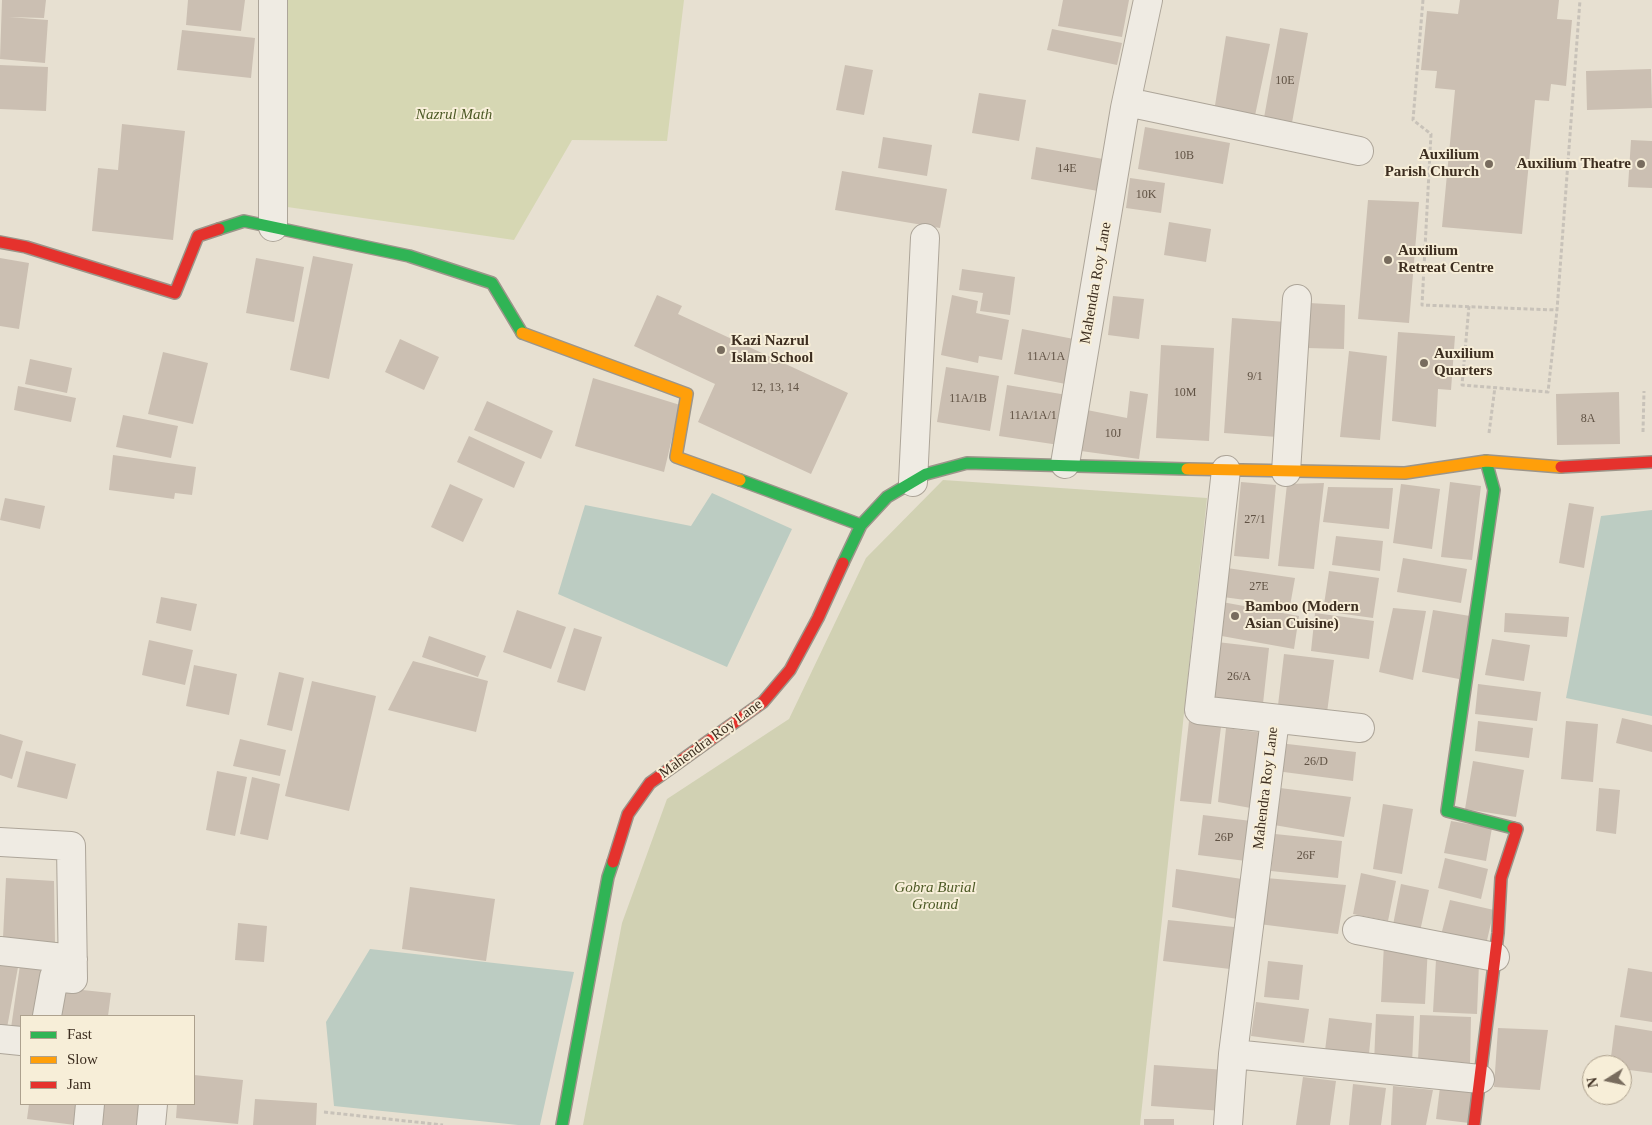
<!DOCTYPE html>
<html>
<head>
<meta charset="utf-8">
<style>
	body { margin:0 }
	#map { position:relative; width:1652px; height:1125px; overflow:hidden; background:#e7e0d1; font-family:"Times New Roman",serif }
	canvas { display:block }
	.legend { position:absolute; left:20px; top:1015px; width:175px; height:90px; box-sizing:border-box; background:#f7eed8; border:1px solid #ada18e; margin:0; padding:6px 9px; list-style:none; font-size:15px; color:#3d2e20 }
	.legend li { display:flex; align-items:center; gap:10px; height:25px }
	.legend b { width:25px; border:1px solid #ada18e }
	.north { position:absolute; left:1582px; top:1055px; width:50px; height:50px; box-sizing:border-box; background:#f7eed8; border:1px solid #ada18e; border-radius:50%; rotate:260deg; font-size:14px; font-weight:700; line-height:20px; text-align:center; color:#3d2e20 }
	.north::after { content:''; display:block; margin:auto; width:18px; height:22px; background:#786c5e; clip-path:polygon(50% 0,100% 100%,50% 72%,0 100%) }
</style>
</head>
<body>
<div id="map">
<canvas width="1652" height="1125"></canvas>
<ul class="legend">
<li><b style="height:6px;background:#30b455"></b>Fast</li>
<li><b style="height:6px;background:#ff9f0a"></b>Slow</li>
<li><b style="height:6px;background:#e5322d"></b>Jam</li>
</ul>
<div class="north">N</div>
</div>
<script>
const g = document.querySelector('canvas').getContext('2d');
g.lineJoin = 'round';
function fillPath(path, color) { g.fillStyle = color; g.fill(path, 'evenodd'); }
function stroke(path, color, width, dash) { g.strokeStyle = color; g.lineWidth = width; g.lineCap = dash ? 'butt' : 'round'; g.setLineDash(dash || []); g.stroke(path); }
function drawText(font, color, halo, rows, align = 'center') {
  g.font = font + ' "Times New Roman",serif'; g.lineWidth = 4; g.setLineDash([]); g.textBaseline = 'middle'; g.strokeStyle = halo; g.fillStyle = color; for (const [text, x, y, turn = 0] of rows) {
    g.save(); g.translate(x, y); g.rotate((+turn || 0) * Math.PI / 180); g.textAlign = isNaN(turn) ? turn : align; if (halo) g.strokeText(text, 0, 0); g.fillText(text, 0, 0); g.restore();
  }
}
const green = new Path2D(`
	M276,0h408l-17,141 -95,-1 -58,100 -254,-37z`);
const cemetery = new Path2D(`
	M943,480l264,18 -67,627h-557l39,-202 45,-124 122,-80 77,-161z`);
const water = new Path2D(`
	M712,493l80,36 -65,138 -169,-73 27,-89 106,21z
	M1652,510v206l-86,-18 35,-182z
	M370,949l204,23 -34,153h-22l-184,-19 -8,-84z`);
const building = new Path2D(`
	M2,0h44l-2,18 -35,-1 39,3 -3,43 -45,-4z
	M188,0h57l-4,31 -55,-6z
	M1063,0h66l-7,37 -64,-11z
	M1460,0h99l-2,19 15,1 -6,66 -15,-2 -2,17 -14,-1 -13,134 -80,-7 13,-137 -20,-2 2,-17 -16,-1 6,-59 31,3z
	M1280,28l28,5 -18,101 -28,-5z
	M1052,29l70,14 -5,22 -70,-15z
	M182,30l73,8 -4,40 -74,-8z
	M1226,36l44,8 -17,81 -40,-7z
	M0,65l48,2 -2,44 -46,-2z
	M845,65l28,5 -9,45 -28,-5z
	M1651,69l1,39 -65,2 -1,-39z
	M979,93l47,7 -7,41 -47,-8z
	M122,124l63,7 -12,109 -81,-9 6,-63 20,2z
	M1145,127l85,16 -7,41 -85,-15z
	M883,137l49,8 -5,31 -49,-8z
	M1631,140l21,1v47l-24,-1z
	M1036,147l67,12 -5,32 -67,-12z
	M842,171l105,18 -7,39 -105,-18z
	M1130,178l35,5 -4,30 -35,-5z
	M1368,200l51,2 -10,121 -51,-4z
	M1169,222l42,7 -5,33 -42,-7z
	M313,256l40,8 -24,115 -39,-9z
	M0,258l29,5 -10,66 -19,-3z
	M256,258l48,9 -10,55 -48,-9z
	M962,269l53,8 -5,38 -30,-4 3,-18 -24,-3z
	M657,295l25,11 -4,8 170,79 -37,81 -113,-52 17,-38 -81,-38z
	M952,295l26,6 -2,12 33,7 -7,40 -23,-4 -1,7 -37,-8z
	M1113,296l31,3 -5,40 -31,-4z
	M1309,303l36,2 -1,44 -37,-1z
	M1232,318l54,4 -9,115 -53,-4z
	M1022,329l57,11 -8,45 -57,-11z
	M1398,332l57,4 -4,54 -13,-1 -2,38 -44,-6z
	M400,339l39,18 -15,33 -39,-18z
	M1161,345l53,3 -5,93 -53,-3z
	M1349,351l38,5 -7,84 -40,-3z
	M163,352l45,11 -15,61 -45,-10z
	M30,359l42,9 -5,25 -42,-9z
	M946,367l53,9 -9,55 -53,-9z
	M593,378l87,27 -16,67 -89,-26z
	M1007,385l60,10 -8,50 -60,-9z
	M18,386l58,12 -5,24 -57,-12z
	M1130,391l18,3 -9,65 -58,-8 6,-41 40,8z
	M1619,392l1,52 -63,1 -1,-51z
	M487,401l66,30 -12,28 -67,-29z
	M123,415l55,11 -7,32 -55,-11z
	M469,436l56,26 -11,26 -57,-26z
	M113,455l83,12 -4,28 -17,-2 -1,6 -65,-9z
	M1241,482l35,3 -7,74 -35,-3z
	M1450,482l31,4 -9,74 -31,-3z
	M1324,483l-10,86 -36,-3 9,-82z
	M450,484l33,15 -20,43 -32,-15z
	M1401,484l39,5 -8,60 -39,-6z
	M1328,487l65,1 -4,41 -66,-7z
	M5,498l40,8 -5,23 -40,-9z
	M1569,503l25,4 -10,61 -25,-5z
	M1336,536l47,5 -3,30 -48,-6z
	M1403,558l64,11 -6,34 -64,-11z
	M1227,568l68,10 -5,28 -67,-9z
	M1329,571l50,7 -6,40 -50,-7z
	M161,597l36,7 -6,27 -35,-8z
	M1222,602l77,14 -5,33 -78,-14z
	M1393,608l33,3 -13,69 -34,-8z
	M517,610l49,17 -15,42 -48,-17z
	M1433,610l37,6 -11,63 -37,-7z
	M1315,613l59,8 -5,38 -58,-8z
	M1505,613l64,4 -2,20 -63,-5z
	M574,628l28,9 -17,54 -28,-9z
	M429,636l57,20 -8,21 -56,-20z
	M1492,639l38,6 -6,36 -39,-6z
	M149,640l44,10 -8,35 -43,-10z
	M1217,642l52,6 -7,65 -53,-6z
	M1284,654l50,6 -8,60 -49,-6z
	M413,661l75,20 -12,51 -88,-22z
	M194,665l43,9 -8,41 -43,-9z
	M279,672l25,6 -12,53 -25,-6z
	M312,681l64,15 -27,115 -64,-15z
	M1478,684l63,8 -4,29 -62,-7z
	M1622,718l30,7v27l-36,-9z
	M1189,721l32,6 -10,77 -31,-3z
	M1478,721l55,7 -4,30 -54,-7z
	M1566,721l32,3 -5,58 -32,-3z
	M1226,728l38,5 -8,76 -38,-7z
	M0,734l23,7 -11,38 -12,-4z
	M240,739l46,11 -6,26 -47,-10z
	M1279,743l77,9 -3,29 -77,-10z
	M26,751l50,13 -9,35 -50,-12z
	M1473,761l51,9 -8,47 -51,-8z
	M217,771l30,6 -12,59 -29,-6z
	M252,777l28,7 -12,56 -28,-6z
	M1280,788l71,9 -7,40 -70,-12z
	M1599,788l21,2 -4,44 -20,-3z
	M1383,804l30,5 -11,65 -29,-5z
	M1203,815l48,6 -5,40 -48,-6z
	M1451,821l41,7 -6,33 -42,-8z
	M1275,834l67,7 -4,37 -67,-7z
	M1445,858l43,11 -7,30 -43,-11z
	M1176,869l66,10 -5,40 -65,-12z
	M1361,873l35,8 -8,40 -35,-7z
	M6,878l48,3 1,62 -52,-5z
	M1266,878l80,7 -8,49 -79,-10z
	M1401,884l28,6 -10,46 -27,-6z
	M410,887l85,12 -9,62 -84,-12z
	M1450,900l44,10 -9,39 -45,-10z
	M1168,920l66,7 -4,42 -67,-8z
	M238,923l29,3 -3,36 -29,-2z
	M1384,944l44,2 -3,58 -44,-2z
	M0,952l20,4 -13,72 -7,-1z
	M21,958l24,4 -8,54h-16v13l-10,-1z
	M1436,960l43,3 -2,51 -44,-2z
	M1268,961l35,4 -4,35 -35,-3z
	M1628,968l24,4v50l-32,-5z
	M54,987l57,6 -3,23h-57z
	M1256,1002l53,7 -5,34 -53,-7z
	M1376,1014l38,2 -2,49 -38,-1z
	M1420,1015l51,2 -1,46 -52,-2z
	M1329,1018l43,5 -4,41 -44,-5z
	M1615,1025l37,6v42l-30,-4v-4h-12z
	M1498,1028l50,2 -8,60 -46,-3z
	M1154,1065l72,5 -3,41 -72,-5z
	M194,1075l49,5 -5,44 -62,-6 1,-14h17z
	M1303,1077l33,4 -6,44h-34z
	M1353,1084l33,4 -5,37h-32z
	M1393,1086l40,4 -7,35h-35z
	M1440,1087l34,3 -5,33 -33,-4z
	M255,1099l62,4 -1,22h-63z
	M29,1104h49l-3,21 -48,-6z
	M102,1104h49l-2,21h-49z
	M1144,1119h30v6h-30z`);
const path = new Path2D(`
	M1423,0l-10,120 18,14 -9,171 135,5 23,-310
	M1469,306l-7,79 86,7 9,-82
	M1643,432l1,-41
	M1489,433l6,-46
	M324,1112l119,13`);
const street = new Path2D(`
	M1127,102l232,49
	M273,227v-227
	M1065,464l60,-356 23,-108
	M1226,470l-27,240 161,18
	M1286,472l11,-173
	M913,482l12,-244
	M0,842l71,4 2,133 -19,-2 -7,39
	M1357,930l138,27
	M0,951l73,8
	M0,1039l21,2
	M1233,1054l42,-335
	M88,1125l2,-21
	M151,1125l2,-21
	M1228,1125l5,-71 247,25`);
const fast = new Path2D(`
	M219,229l25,-8 165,35 83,27 30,50
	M1486,461l8,29 -47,321 66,17
	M740,480l121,45
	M843,563l18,-38 26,-28 39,-23 41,-11 220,6
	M562,1125l46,-248 5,-15`);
const slow = new Path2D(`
	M522,333l165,61 -11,63 64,23
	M1187,469l218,4 81,-12 75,6`);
const jam = new Path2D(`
	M0,242l26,5 149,46 23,-57 21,-7
	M1561,467l91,-5
	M613,862l15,-48 22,-31 113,-81 27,-32 28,-52 25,-55
	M1474,1125l24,-192 3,-55 16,-49 -4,-1`);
const markers = [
	[1489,164,5,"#786c5e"],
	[1641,164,5,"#786c5e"],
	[1388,260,5,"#786c5e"],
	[721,350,5,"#786c5e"],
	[1424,363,5,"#786c5e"],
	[1235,616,5,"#786c5e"]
];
const numberNames = [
	["10E",1285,81],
	["10B",1184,156],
	["14E",1067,169],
	["10K",1146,195],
	["11A/1A",1046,357],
	["9/1",1255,377],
	["12, 13, 14",775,388],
	["10M",1185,393],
	["11A/1B",968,399],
	["11A/1A/1",1033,416],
	["8A",1588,419],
	["10J",1113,434],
	["27/1",1255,520],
	["27E",1259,587],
	["26/A",1239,677],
	["26/D",1316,762],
	["26P",1224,838],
	["26F",1306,856]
];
const parkNames = [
	["Nazrul Math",454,115],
	["Gobra Burial",935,888],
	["Ground",935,905]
];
const poiNames = [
	["Auxilium",1479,155,"right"],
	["Parish Church",1479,172,"right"],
	["Auxilium Theatre",1631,164,"right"],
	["Auxilium",1398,251],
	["Retreat Centre",1398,268],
	["Kazi Nazrul",731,341],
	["Islam School",731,358],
	["Auxilium",1434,354],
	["Quarters",1434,371],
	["Bamboo (Modern",1245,607],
	["Asian Cuisine)",1245,624]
];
const streetNames = [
	["Mahendra Roy Lane",1096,283,-80],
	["Mahendra Roy Lane",711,739,-36],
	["Mahendra Roy Lane",1266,788,-83]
];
fillPath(green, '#d6d7b3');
fillPath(cemetery, '#d1d1b3');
fillPath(water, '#bcccc2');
fillPath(building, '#cbbfb2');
stroke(street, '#ada599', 30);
stroke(fast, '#9c958a', 14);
stroke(slow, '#9c958a', 14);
stroke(jam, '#9c958a', 14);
stroke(path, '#c8c2b9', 3, [4, 2.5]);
stroke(street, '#efebe3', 28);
stroke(fast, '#30b455', 11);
stroke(slow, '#ff9f0a', 11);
stroke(jam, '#e5322d', 11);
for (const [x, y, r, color] of markers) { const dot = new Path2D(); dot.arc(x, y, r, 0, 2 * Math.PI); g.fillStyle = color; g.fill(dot); stroke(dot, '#f7eed8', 2); }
drawText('12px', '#605244', null, numberNames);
drawText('italic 15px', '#4d5a26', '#f7eed8', parkNames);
drawText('bold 15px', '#3d2e20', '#f7eed8', poiNames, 'left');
drawText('15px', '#3d2e20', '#f7eed8', streetNames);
</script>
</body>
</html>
